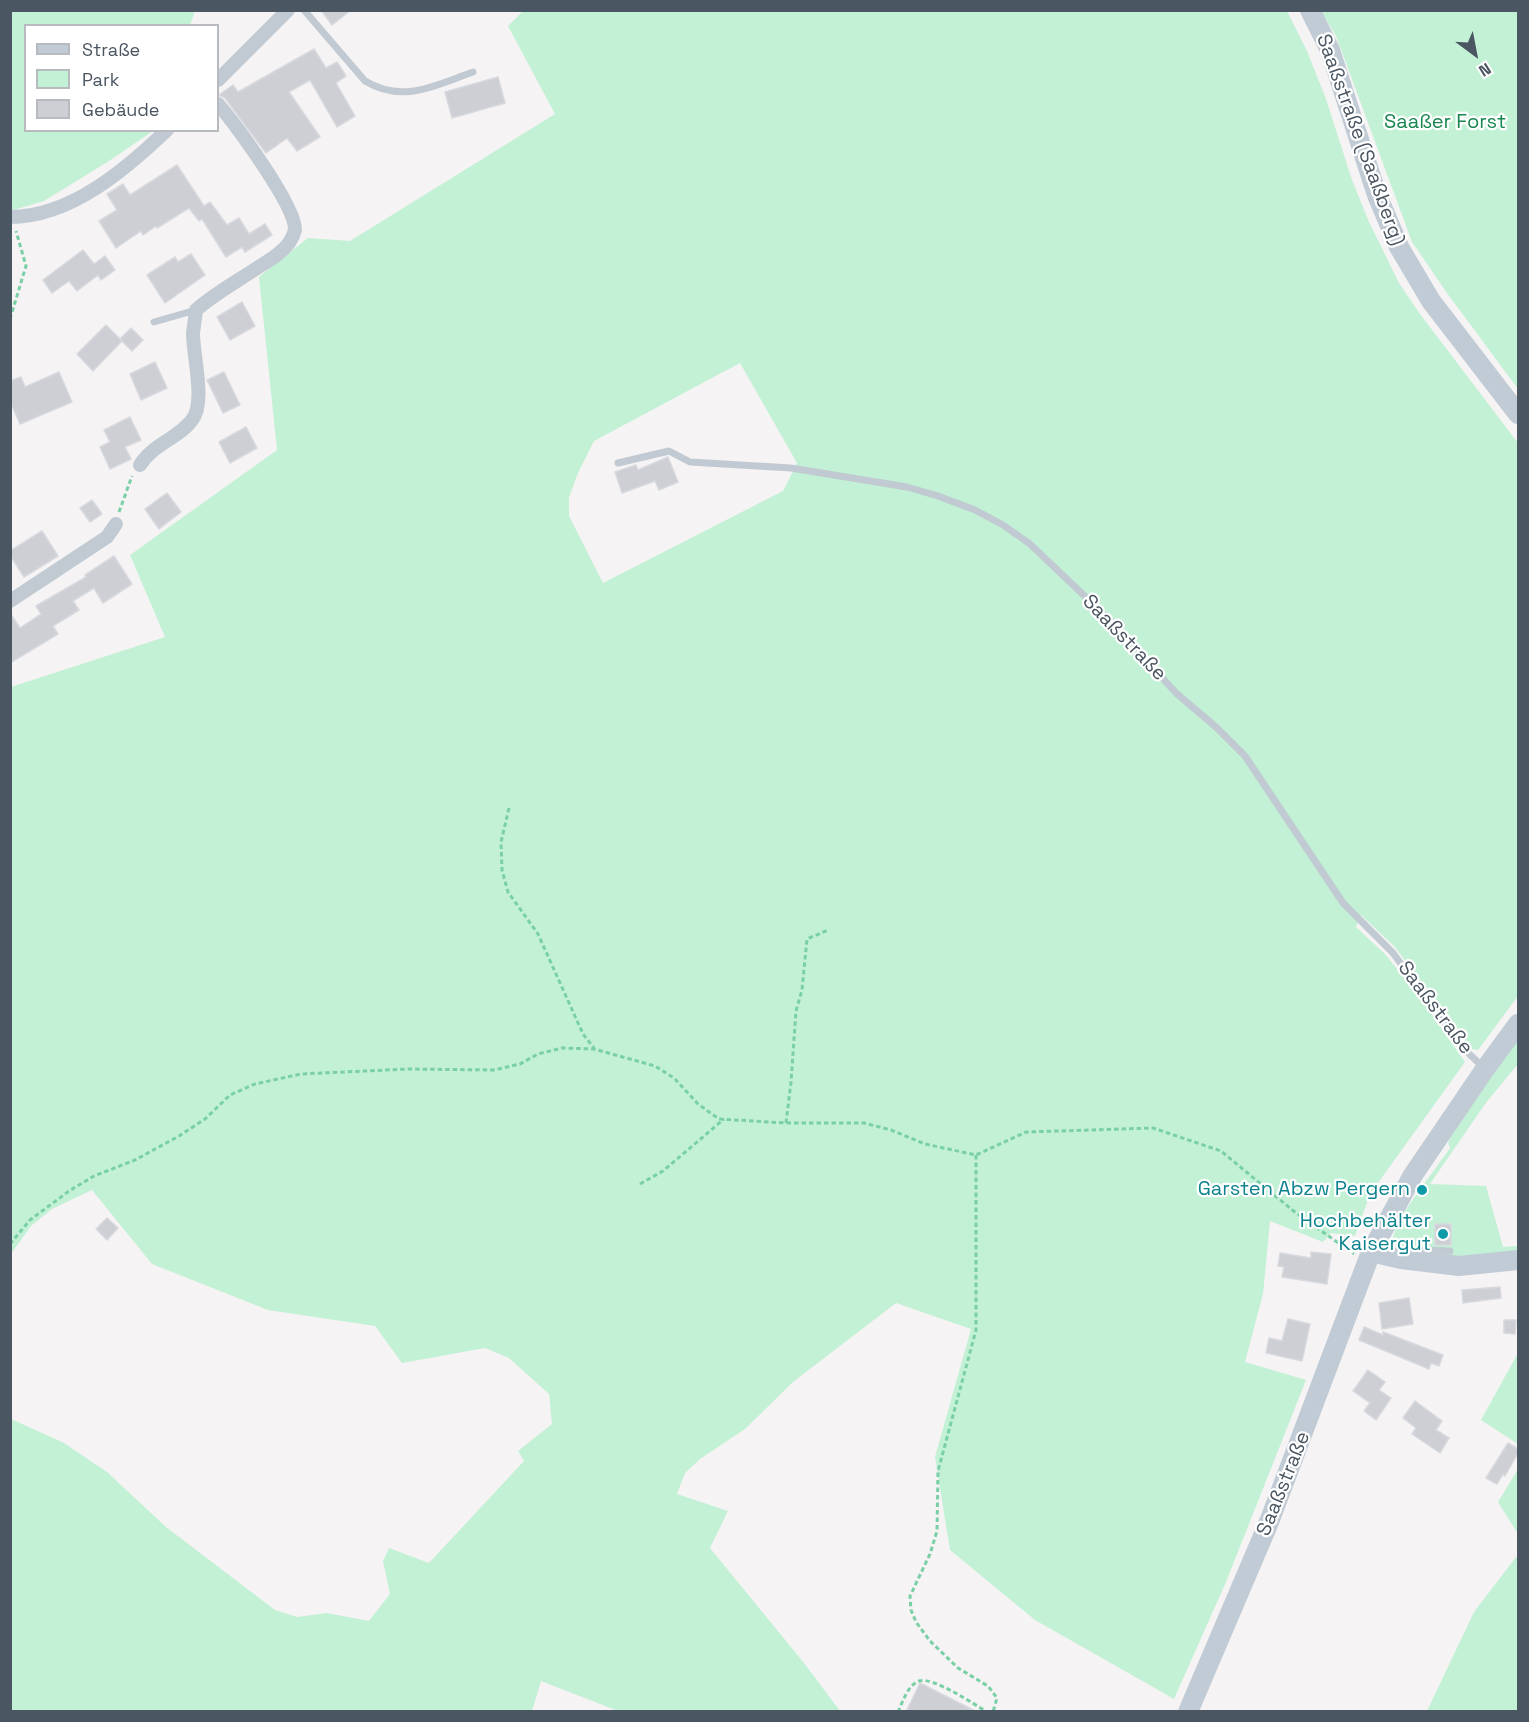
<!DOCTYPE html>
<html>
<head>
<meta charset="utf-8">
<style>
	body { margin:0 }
	#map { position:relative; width:1529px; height:1722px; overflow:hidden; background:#f5f3f3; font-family:"Space Grotesk",sans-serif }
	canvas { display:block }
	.frame { position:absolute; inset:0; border:12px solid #4a5661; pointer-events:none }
	.legend { position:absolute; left:24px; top:24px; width:195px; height:108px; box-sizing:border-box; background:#fff; border:2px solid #b7bbc0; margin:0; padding:8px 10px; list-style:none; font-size:18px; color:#4a5661 }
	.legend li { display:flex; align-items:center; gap:12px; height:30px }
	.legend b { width:30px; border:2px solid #b7bbc0 }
	.north { position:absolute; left:1445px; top:24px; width:60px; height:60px; -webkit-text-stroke:4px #fff; paint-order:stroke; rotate:148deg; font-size:16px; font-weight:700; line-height:24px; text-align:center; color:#4a5661 }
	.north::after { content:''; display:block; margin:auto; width:21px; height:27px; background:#4a5661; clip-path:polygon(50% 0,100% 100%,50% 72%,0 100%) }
</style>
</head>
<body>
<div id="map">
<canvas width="1529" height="1722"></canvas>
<div class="frame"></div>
<ul class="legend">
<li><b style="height:8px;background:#c1cbd6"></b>Straße</li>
<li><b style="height:16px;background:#c3f1d5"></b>Park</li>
<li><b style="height:16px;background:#cdcfd5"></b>Gebäude</li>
</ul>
<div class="north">N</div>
</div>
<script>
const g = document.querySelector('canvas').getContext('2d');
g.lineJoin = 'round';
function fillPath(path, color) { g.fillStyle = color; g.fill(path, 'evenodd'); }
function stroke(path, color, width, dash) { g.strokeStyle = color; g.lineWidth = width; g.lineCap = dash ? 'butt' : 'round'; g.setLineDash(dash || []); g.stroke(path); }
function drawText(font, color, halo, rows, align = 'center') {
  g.font = font + ' "Space Grotesk",sans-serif'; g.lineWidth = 4.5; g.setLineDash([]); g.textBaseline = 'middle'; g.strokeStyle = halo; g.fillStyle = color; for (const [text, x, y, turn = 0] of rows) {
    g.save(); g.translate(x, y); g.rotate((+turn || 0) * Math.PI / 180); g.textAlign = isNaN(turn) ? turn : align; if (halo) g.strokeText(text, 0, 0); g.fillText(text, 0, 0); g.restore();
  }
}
const green = new Path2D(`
	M10,11h185l-5,14 -164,1v104l127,1 -44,30 -65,40 -34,10z
	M523,11h764l20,40 19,48 26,81 17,42 30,61 21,31 98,129v553l-40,54 -8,-1 -19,-28 -57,-75 -33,-31 -5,12 29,27 34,42 46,66 -95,132 -15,42 -24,-3 -8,9 -53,-21 -7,73 -18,68 61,18 -80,202 -52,117 -139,-79 -85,-70 -15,-93 36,-128 -75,-26 -103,79 -48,47 -45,30 -15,14 -8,21 51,17 -18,37 94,115 36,48h-222l-77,-30 -9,30h-521v-292l53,24 43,29 59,55 109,83 22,7 30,-4 42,8 21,-27 -7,-33 6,-13 40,15 95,-102 -6,-10 34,-27 -3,-30 -40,-36 -24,-10 -83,15 -27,-37 -107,-16 -116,-46 -60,-74 -40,19 -21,17 -20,28v-567l154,-50 -35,-82 147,-105 -18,-173 49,-39 42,3 205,-127 -47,-88zM740,363l57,100 -14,28 -180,92 -34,-67v-19l9,-24 16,-32z
	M1321,11h197v378l-71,-96 -35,-51 -76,-206z
	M1518,1038v26l-33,40 -55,80 56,2 17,61 15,-1v9l-29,2 -73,-1c-7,-12 -16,-8 -23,-18 3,-21 43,-69 57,-90l-2,-5 11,-23z
	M1518,1353v91l-37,-24z
	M1518,1469v65l-20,-32z
	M1516,1557l2,3v151h-91l47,-99z`);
const building = new Path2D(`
	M321,10h30l-19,15z
	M314,49l12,19 11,-6 9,14 -10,7 19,33 -18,11 -27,-47 -21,12 31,45 -23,14 -10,-13 -21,15 -33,-44 -8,-11 -6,-3 14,-10 5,7z
	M498,77l7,26 -53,15 -7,-26z
	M177,165l27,41 6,-4 17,23 12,-7 10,16 16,-10 7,11 -27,17 -3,-5 -16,10 -24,-38 -3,2 -10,-13 -32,20 -1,-2 -13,9 -2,-4 -25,17 -17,-27 18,-11 -10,-16 16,-10 7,11z
	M83,250l11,14 11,-8 10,14 -14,10 -3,-5 -21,16 -8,-10 -17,12 -9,-13z
	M191,254l14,21 -40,28 -18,-28 28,-18 3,5z
	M242,302l13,24 -25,14 -13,-23z
	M106,325l16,16 -29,30 -16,-17z
	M131,328l12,12 -11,11 -12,-12z
	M155,362l12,26 -26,12 -11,-26z
	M59,372l13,30 -52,22 -10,-23v-20l11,-4 4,10z
	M224,372l16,33 -17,8 -16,-33z
	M130,417l11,23 -16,7 6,12 -21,10 -10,-22 10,-5 -6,-12z
	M246,427l11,21 -27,15 -11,-21z
	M668,457l10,25 -19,8 -4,-9 -33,12 -7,-21 21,-7 2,5z
	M167,493l14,19 -22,17 -14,-20z
	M92,500l10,14 -12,8 -10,-14z
	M42,531l16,25 -34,21 -14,-22v-4z
	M114,556l18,28 -29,19 -9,-15 -21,13 6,9 -26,16 5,8 -48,29v-50l10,15 21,-14 -5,-8 50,-29 -1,-2z
	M107,1218l11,10 -11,12 -11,-11z
	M1435,1224h16v21h-16z
	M1311,1252l20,2 -4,30 -45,-7 2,-10 -6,-1 2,-13 31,5z
	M1500,1287l1,11 -38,5 -1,-13z
	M1409,1298l4,26 -31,5 -3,-26z
	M1288,1319l22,5 -8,37 -36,-8 3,-15 13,3z
	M1504,1320h12l-1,14 -11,-1z
	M1364,1327l19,8v-3l60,23 -4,11 -8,-3 -2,6 -70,-29z
	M1368,1370l17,12 -6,8 12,8 -15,22 -12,-9 6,-8 -17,-12z
	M1415,1401l27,20 -6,9 13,8 -9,15 -28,-19 4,-6 -13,-10z
	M1508,1443l10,6v4l-13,23 -2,-2 -6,10 -11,-6z
	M920,1683l57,29h-71z`);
const path = new Path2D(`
	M10,319l16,-53 -10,-35
	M119,512l13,-36
	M509,808l-8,34 1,28 6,22 30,42 45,100 11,14
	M786,1123l5,-41 5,-71 6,-21 5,-51 21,-9
	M976,1155v175l-38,141 -1,60 -7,23 -20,42 1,14 5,12 14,19 28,27 30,18 9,12 -4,14
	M640,1184l23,-13 61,-52
	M10,1244l20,-24 39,-29 25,-15 41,-16 44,-24 26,-17 25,-24 25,-11 46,-10 107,-5 86,1 26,-6 18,-10 24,-6 32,1 61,17 19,12 24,26 21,15 67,4h78l27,7 34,14 51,11 50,-23 127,-4 68,23 75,62 58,41
	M898,1712c5,-11 10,-27 21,-31 13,-5 55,23 68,31`);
const lane = new Path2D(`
	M304,10l61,71c38,23 71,4 108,-9
	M154,322l42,-12
	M618,463l51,-12 21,11 101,6 116,19 31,9 37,14 28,15 27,19 83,79 63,70 40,34 29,29 98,147 50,50 71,96 20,19
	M1412,1254l12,-4 26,1`);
const street = new Path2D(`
	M218,80l70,-70
	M10,217c61,0 116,-48 157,-87
	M140,465c14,-22 38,-26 52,-45 14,-17 1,-64 1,-87 1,-7 2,-15 3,-23 18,-16 40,-28 61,-42 11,-7 24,-14 32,-25 2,-3 5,-9 6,-13 1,-24 -60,-106 -77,-126
	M10,601l97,-64 9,-13`);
const secondary = new Path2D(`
	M1310,10l20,40 47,145 22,52 32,54 87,113
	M1371,1252l30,7 58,7 59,-6
	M1188,1712l81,-190 102,-270 42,-77 72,-106 33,-45`);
const markers = [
	[1422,1190,6,"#0f9aa8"],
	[1443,1234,6,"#0f9aa8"]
];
const parkNames = [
	["Saaßer Forst",1445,123]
];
const streetNames = [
	["Saaßstraße (Saaßberg)",1360,140,70],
	["Saaßstraße",1124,638,46],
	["Saaßstraße",1435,1008,53],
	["Saaßstraße",1284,1484,-68]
];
const cultureNames = [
	["Garsten Abzw Pergern",1410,1190],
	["Hochbehälter",1431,1222],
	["Kaisergut",1431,1245]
];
fillPath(green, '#c3f1d5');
fillPath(building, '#cdcfd5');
stroke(building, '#d7d9de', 1.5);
stroke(path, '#7ad0a6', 3, [4.5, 3]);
stroke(lane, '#c1cad2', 7);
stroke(street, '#c1cad2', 14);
stroke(secondary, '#c1cbd6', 20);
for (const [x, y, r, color] of markers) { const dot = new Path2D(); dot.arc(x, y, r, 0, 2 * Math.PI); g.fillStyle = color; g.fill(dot); stroke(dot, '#fff', 2); }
drawText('20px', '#17864f', '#fff', parkNames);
drawText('20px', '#4a5661', '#fff', streetNames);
drawText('20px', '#0d838f', '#fff', cultureNames, 'right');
</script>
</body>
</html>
